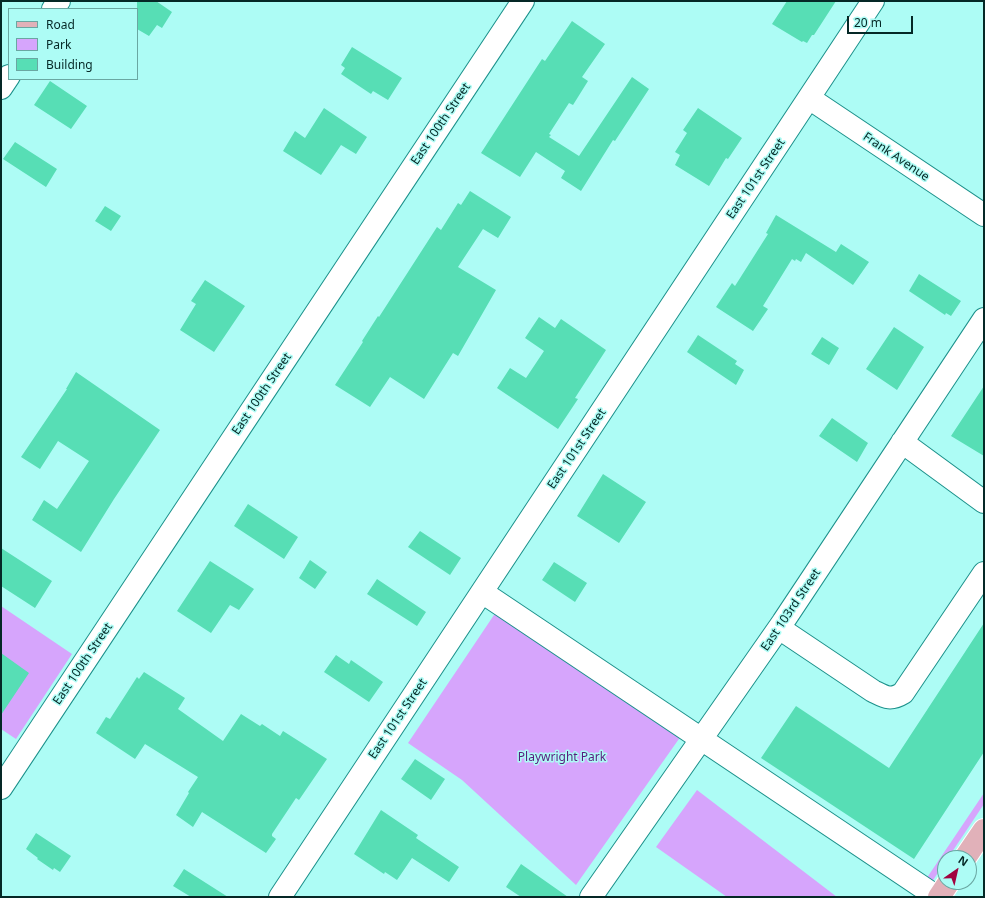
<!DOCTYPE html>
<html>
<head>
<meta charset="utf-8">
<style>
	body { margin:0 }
	#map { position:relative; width:985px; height:898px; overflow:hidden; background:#adfcf5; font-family:"Noto Sans",sans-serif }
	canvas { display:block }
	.frame { position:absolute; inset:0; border:2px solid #052826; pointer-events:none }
	.legend { position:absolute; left:8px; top:8px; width:130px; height:72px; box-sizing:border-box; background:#adfcf5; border:1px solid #6aa7a2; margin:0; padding:5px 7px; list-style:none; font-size:12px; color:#052826 }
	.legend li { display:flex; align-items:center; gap:8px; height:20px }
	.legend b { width:20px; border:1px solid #6aa7a2 }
	.north { position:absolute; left:937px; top:850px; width:40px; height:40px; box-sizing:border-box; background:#adfcf5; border:1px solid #6aa7a2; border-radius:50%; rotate:34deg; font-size:11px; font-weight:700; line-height:16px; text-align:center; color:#052826 }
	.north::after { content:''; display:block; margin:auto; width:14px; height:18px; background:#a10340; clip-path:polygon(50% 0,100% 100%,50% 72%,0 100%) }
	.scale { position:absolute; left:847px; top:16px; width:66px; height:18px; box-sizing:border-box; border:2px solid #052826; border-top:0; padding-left:5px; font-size:12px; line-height:14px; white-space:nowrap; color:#052826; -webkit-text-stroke:3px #adfcf5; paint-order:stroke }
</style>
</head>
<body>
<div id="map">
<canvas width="985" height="898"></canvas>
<div class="frame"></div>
<ul class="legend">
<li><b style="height:5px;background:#e1b1b9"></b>Road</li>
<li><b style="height:11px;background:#d6a5fc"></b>Park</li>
<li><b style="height:11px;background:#57deb5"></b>Building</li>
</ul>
<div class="north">N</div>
<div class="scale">20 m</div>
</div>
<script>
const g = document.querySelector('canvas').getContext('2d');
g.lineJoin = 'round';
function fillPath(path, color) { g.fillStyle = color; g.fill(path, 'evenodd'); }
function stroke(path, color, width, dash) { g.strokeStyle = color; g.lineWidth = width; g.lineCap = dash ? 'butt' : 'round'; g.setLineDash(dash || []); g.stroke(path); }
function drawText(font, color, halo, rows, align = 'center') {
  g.font = font + ' "Noto Sans",sans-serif'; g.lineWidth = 3; g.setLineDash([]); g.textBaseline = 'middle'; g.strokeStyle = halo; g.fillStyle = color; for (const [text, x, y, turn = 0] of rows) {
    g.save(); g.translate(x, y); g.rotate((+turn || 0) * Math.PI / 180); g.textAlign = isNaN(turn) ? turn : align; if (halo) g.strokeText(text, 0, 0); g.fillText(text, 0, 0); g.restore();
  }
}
const green = new Path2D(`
	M1,606l71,48 -56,85 -15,-10z
	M496,612l185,124 -105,149 -114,-105 -54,-37z
	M697,790l140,107h-110l-71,-50z
	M984,793v11l-36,54h-3v4l-23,35h-8z`);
const building = new Path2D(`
	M137,1h19l16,11 -10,16 -5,-3 -8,11 -12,-7z
	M787,1h49l-22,34h-2l-5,8 -4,-2 -1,1 -30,-18z
	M572,21l33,23 -23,33 6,4 -15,24 -4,-2 -20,31 2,1 -2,2 30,19 53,-79 17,12 -34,52 -2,-1 -32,51 -20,-13 4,-7 -29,-19 -16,25 -39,-24 61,-94 3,2z
	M352,47l50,31 -14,22 -15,-9 -2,3 -30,-20 4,-6 -4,-3z
	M50,81l37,25 -16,23 -37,-24z
	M324,108l43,29 -11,17 -15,-9 -20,30 -38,-24 12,-20 10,7z
	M698,108l44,30 -14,21 -2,-1 -17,28 -34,-21 5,-10 -5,-3 12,-19 -4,-3z
	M15,142l42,27 -11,18 -43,-28z
	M470,191l41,26 -13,21 -15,-9 -25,38 38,23 -38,66 -5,-3 -29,46 -34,-22 -20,30 -35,-22 28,-43 -1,-1 16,-25 1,1 58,-90 4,3 17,-27 3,2z
	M105,206l16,10 -10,15 -16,-10z
	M776,215l60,37 5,-8 28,18 -16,23 -47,-32 -5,9 -5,-3 -1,2 -3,-2 -29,47 5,3 -15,22 -37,-24 16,-24 3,3 33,-52 -2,-1z
	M919,274l42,27 -10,15 -5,-3 -1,2 -36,-24z
	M205,280l40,26 -31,46 -34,-22 16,-26 -5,-3z
	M539,317l16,11 6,-9 45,31 -31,48 3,1 -20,30 -61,-41 13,-20 16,10 18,-27 -19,-13z
	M894,327l30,20 -27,43 -31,-21z
	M698,335l39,26 -2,3 9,6 -8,15 -49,-33z
	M822,337l17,11 -10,17 -18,-11z
	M76,372l84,58 -46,69 -33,53 -49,-32 12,-20 13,9 32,-48 -31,-20 -18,28 -19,-12 46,-68h-1z
	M984,386v70l-33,-20z
	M832,418l36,25 -11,19 -38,-26z
	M603,474l43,28 -27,41 -42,-27z
	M248,504l50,33 -14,22 -50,-33z
	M420,531l41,27 -11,17 -42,-28z
	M1,548l51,33 -17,27 -34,-22z
	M310,560l17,12 -12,17 -16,-11z
	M210,561l44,28 -15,21 -9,-5 -19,28 -34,-22z
	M554,562l33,21 -12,19 -33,-22z
	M377,579l49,33 -9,14 -50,-32z
	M984,623v129l-70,107 -153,-101 35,-52 93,62z
	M1,653l28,20 -28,42z
	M336,655l13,9 2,-4 32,22 -14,20 -45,-30z
	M144,672l41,26 -7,11 45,32 18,-27 19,12 2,-2 18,12 3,-5 44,28 -28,41 -3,-2 -24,36v2l4,3 -10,14 -64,-41 -9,15 -17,-12 13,-22 -1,-1 10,-15 -53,-33 -10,15 -39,-26 10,-16 4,2 27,-42 2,2z
	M415,759l30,20 -14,21 -30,-21z
	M381,810l37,25 -2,3 43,29 -10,15 -37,-24 -15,22 -12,-8 -1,2 -30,-20z
	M36,833l35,23 -11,16 -6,-4 -1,2 -16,-11 1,-1 -12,-9z
	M521,864l47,33h-47l-15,-10z
	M184,869l44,28h-37l-18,-11z`);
const minor = new Path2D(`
	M53,9l6,-8
	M1,88l8,-12
	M809,98l175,117
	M902,442l82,60
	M482,592l455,305
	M779,628l94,63c12,6 17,10 30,2l81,-120
	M1,788l522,-787
	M280,897l593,-896
	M591,897l192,-275 201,-303`);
const major = new Path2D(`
	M965,858l19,-28
	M939,897l10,-15`);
const streetNames = [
	["East 100th Street",441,124,-56],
	["Frank Avenue",896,157,34],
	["East 101st Street",756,179,-56],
	["East 100th Street",262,394,-56],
	["East 101st Street",577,449,-56],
	["East 103rd Street",791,610,-56],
	["East 100th Street",83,664,-56],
	["East 101st Street",398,719,-56]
];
const parkNames = [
	["Playwright Park",562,758]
];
fillPath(green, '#d6a5fc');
fillPath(building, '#57deb5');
stroke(minor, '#1c918b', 24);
stroke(major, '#fff', 24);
stroke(minor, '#fff', 22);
stroke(major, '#e1b1b9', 22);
drawText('12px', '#052826', '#adfcf5', streetNames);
drawText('12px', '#591b7d', '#adfcf5', parkNames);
</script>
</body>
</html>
